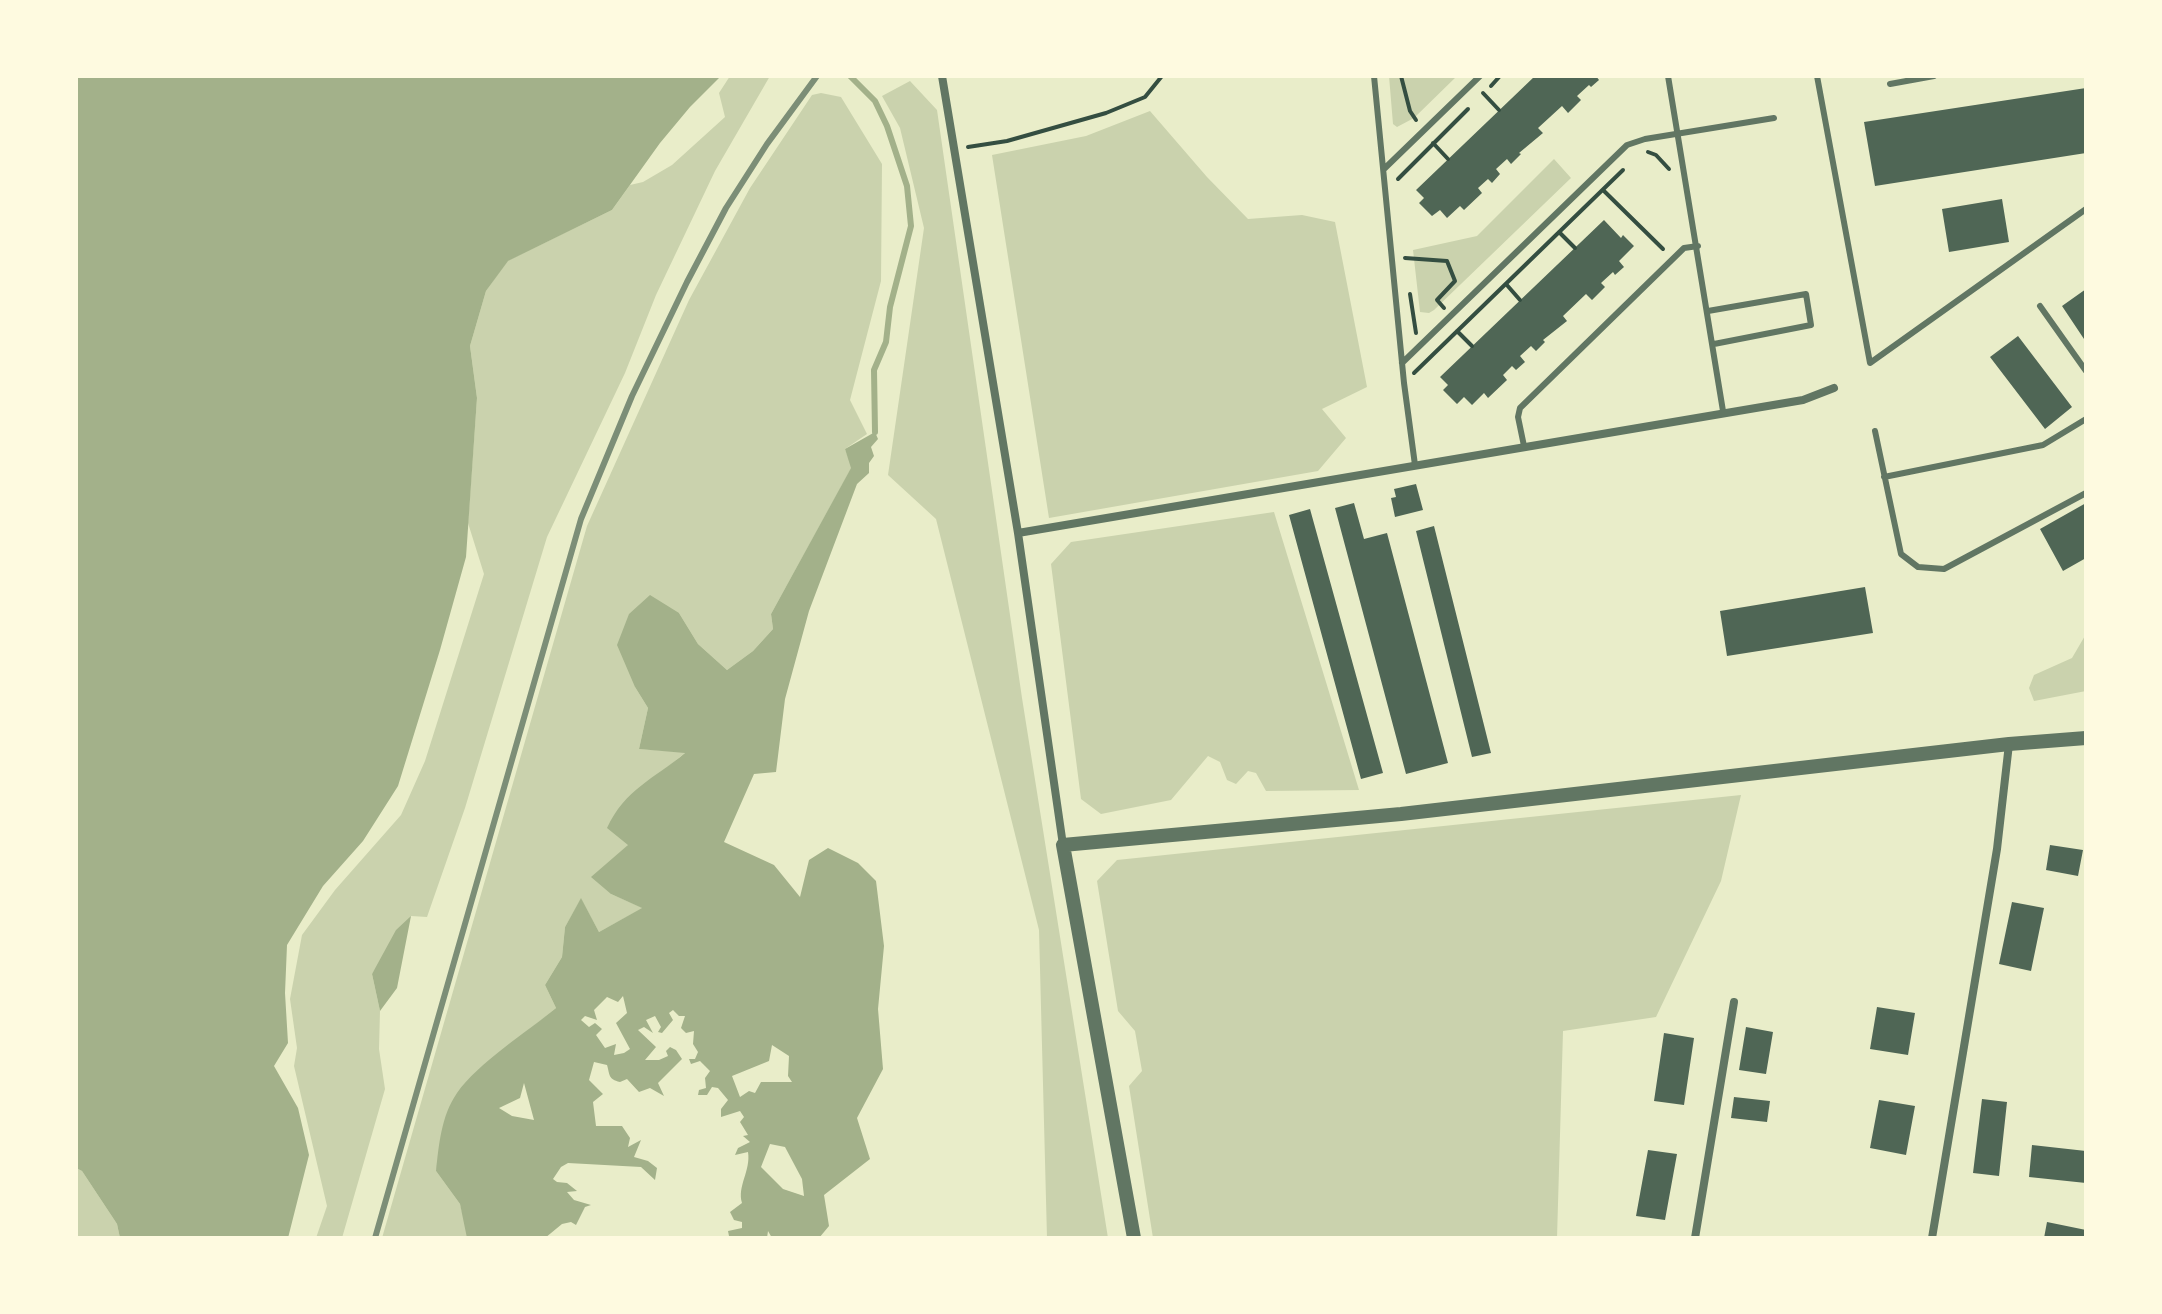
<!DOCTYPE html>
<html>
<head>
<meta charset="utf-8">
<style>
	body { margin:0 }
	#map { position:relative; width:2162px; height:1314px; overflow:hidden; background:#e9edc9; font-family:Overpass,sans-serif }
	canvas { display:block }
	.frame { position:absolute; inset:0; border:78px solid #fefae0; pointer-events:none }
</style>
</head>
<body>
<div id="map">
<canvas width="2162" height="1314"></canvas>
<div class="frame"></div>
</div>
<script>
const g = document.querySelector('canvas').getContext('2d');
g.lineJoin = 'round';
function fillPath(path, color) { g.fillStyle = color; g.fill(path, 'evenodd'); }
function stroke(path, color, width, dash) { g.strokeStyle = color; g.lineWidth = width; g.lineCap = dash ? 'butt' : 'round'; g.setLineDash(dash || []); g.stroke(path); }
const green = new Path2D(`
	M730,76h40l-55,95 -59,124 -31,78 -78,164 -82,271 -38,109 -16,-1 -39,58 8,37 -1,38 6,40 -43,149h-26l11,-32 -33,-140 3,-18 -7,-49 12,-64 33,-45 66,-75 24,-54 59,-187 -16,-51 9,-125 -7,-52 16,-55 21,-30 105,-51 18,-25 13,-3 29,-17 53,-48 -6,-24z
	M1389,76h68l-43,42 -17,9 -4,-3z
	M910,81l27,29 85,588 86,540h-61l-8,-308 -103,-411 -48,-44 36,-247 -24,-100 -18,-32z
	M821,93l20,4 41,67 -1,117 -31,119 17,34 -22,15 7,18 -81,147 2,15 -20,22 -26,19 -29,-26 -19,-31 -44,74 13,21 -9,41 47,3 -22,18 -36,75 -17,49 32,14 -44,24 -18,-33 -16,28 -3,30 -17,28 11,23 -75,61 -45,102 24,33 9,33 -87,1 205,-712 102,-226 61,-112 62,-93z
	M1150,111l57,66 41,42 54,-4 33,7 32,165 -45,22 24,29 -28,33 -269,47 -57,-363 94,-19z
	M1554,159l17,19 -137,132 -5,3 -9,-1 -7,-62 64,-14z
	M1274,512l85,278 -93,1 -10,-18 -8,-2 -12,13 -9,-4 -7,-18 -12,-6 -37,44 -70,14 -20,-15 -30,-235 20,-22z
	M2086,634v57l-52,10 -5,-13 5,-13 38,-17z
	M1741,795l-20,86 -65,136 -93,14 -6,207h-404l-24,-152 13,-15 -7,-40 -17,-20 -21,-130 20,-21z
	M76,1168l6,3 35,53 3,14h-44z`);
const water = new Path2D(`
	M76,76h645l-31,31 -30,36 -48,67 -104,51 -22,30 -16,55 7,52 -11,159 -26,93 -42,136 -35,55 -40,45 -36,59 -2,48 3,50 -14,23 24,42 11,47 -21,83h-168l-3,-14 -35,-53 -6,-3z
	M875,432l3,7 -7,8 3,9 -5,7v10l-12,11 -48,127 -24,88 -9,73 -22,2 -30,68 50,23 26,32 9,-37 19,-12 30,15 18,18 8,65 -6,63 5,60 -26,49 13,41 -46,36 5,31 -10,12h-47l-4,-7 -1,7h-34l-4,-2 -1,-5 14,-3v-6l-8,-2 -4,-8 12,-9c-5,-17 9,-32 6,-51l-13,3 3,-7 12,-6 -7,-6 5,-1 -8,-13 4,-5 -4,-6 -19,6v-8l7,-9 -10,-12 -6,-1 -5,8h-9l1,-5 7,-2 -1,-10 5,-7 -10,-10 -9,3 -2,-5h6l3,-7 -5,-8 1,-13 -8,2 -5,-5 4,-12h-6l-6,-6 -4,3 4,7 -11,13 -4,-1 3,-5 -6,-11 -9,4 7,13 -9,-6 -6,3 18,17 -11,13h14l9,-4 -2,-5 4,-4 6,3 6,9 -24,24 6,13 -14,-8 -11,4 -12,-13 -7,3c-12,-3 -10,-7 -13,-17l-13,-3 -5,18 14,14 -10,8 3,24h26l8,12 -2,9 13,-7 -7,17 14,4 9,7 -2,12 -14,-13 -73,-4 -7,4 -8,12 4,3 10,1 10,8 -10,1 7,8 17,5 -6,2 -9,18 -5,-3 -9,2 -17,14h-78l-7,-34 -24,-33c3,-26 5,-55 21,-78 21,-30 70,-61 99,-85l-11,-23 17,-28 3,-30 16,-29 18,34 43,-24 -31,-14 -20,-17 37,-32 -21,-17c18,-39 47,-49 78,-75l-46,-4 9,-41 -13,-21 -18,-42 12,-31 21,-19 29,18 19,31 29,26 26,-19 20,-22 -2,-15 80,-146 -6,-19zM623,996l4,17 -11,10 14,26 -6,4 -10,2 2,-11 -11,4 -9,-13 6,-6 -7,-6 -6,4 -8,-7 4,-4 12,4 -3,-10 13,-13 11,5zM772,1045l17,11 -1,20 4,6h-31l-6,11 -6,-2 -9,6 -8,-21 37,-15zM524,1083l10,37 -22,-4 -13,-8 21,-10zM770,1144l15,3 17,32 2,17 -21,-7 -22,-22z
	M411,916l-14,72 -17,23 -8,-37 24,-44z`);
const stream = new Path2D(`
	M850,76l25,25 12,25 20,60 4,40 -21,81 -4,35 -12,28 1,62`);
const building = new Path2D(`
	M1535,76h61l3,4 -8,7 -2,-2 -12,11 4,4 -13,13 -6,-7 -24,22 5,5 -24,20 2,1 -10,10 -4,-5 -11,10 4,5 -8,9 -4,-4 -10,9 4,5 -18,17 -4,-4 -13,12 -7,-8 -8,6 -13,-13 5,-5 -8,-8z
	M2086,88v65l-211,33 -11,-64z
	M2002,199l7,43 -60,10 -7,-43z
	M1604,220l17,18 2,-3 11,11 -15,15 5,6 -9,8 -2,-3 -12,11 4,4 -13,13 -6,-6 -23,22 4,5 -24,19 2,2 -9,9 -5,-5 -11,10 5,6 -9,8 -4,-4 -9,9 4,5 -19,18 -4,-5 -12,12 -8,-8 -7,7 -14,-14 5,-5 -8,-8z
	M2086,289v53l-24,-36z
	M2018,336l54,71 -27,22 -55,-72z
	M1416,484l7,26 -28,7 -4,-19 5,-1 -2,-8z
	M1354,503l10,36 23,-6 61,230 -42,11 -71,-266z
	M2086,503v55l-23,13 -23,-42z
	M1310,509l73,264 -22,6 -72,-264z
	M1434,526l57,227 -19,4 -56,-226z
	M1865,587l8,46 -146,23 -7,-45z
	M2050,845l33,5 -5,26 -32,-6z
	M2012,902l32,6 -13,63 -32,-7z
	M1877,1007l38,6 -7,42 -38,-6z
	M1746,1027l27,5 -7,42 -27,-4z
	M1664,1033l30,5 -10,67 -30,-4z
	M1734,1097l36,4 -3,21 -36,-4z
	M1982,1099l25,3 -8,74 -26,-3z
	M1879,1100l36,6 -9,49 -36,-7z
	M2032,1145l54,6v32l-57,-6z
	M1648,1150l29,4 -12,66 -29,-4z
	M2047,1222l39,8v8h-42z`);
const path = new Path2D(`
	M1401,76l9,35 6,9
	M1491,86l9,-10
	M1483,93l16,17
	M1433,143l15,16
	M968,147l39,-6 99,-28 39,-16 17,-21
	M1648,152l8,3 13,14
	M1398,179l70,-70
	M1603,190l60,59
	M1559,232l16,16
	M1405,258l42,3 8,20 -18,19 7,8
	M1506,284l14,16
	M1410,294l6,39
	M1457,331l15,15
	M1414,373l209,-203`);
const service = new Path2D(`
	M1374,76l30,307 11,82
	M1668,76l55,335
	M1817,76l53,287 216,-154
	M1890,84l44,-8
	M1384,169l96,-93
	M2040,306l46,65
	M1708,311l98,-17 5,31 -97,19
	M1402,363l225,-218 18,-6 129,-21
	M1875,431l26,123 17,13 26,2 142,-76
	M1524,446l-6,-29 2,-9 164,-160 14,-2
	M1884,477l159,-32 43,-26`);
const minor = new Path2D(`
	M942,76l76,457 45,312
	M1018,533l785,-133 31,-12
	M1695,1238l39,-236
	M1932,1238l65,-389 12,-105`);
const tertiary = new Path2D(`
	M1134,1238l-71,-393 338,-31 608,-70 77,-6`);
const rail = new Path2D(`
	M375,1238l206,-719 51,-123 55,-114 39,-74 41,-64 50,-68`);
fillPath(green, '#cad2ad');
fillPath(water, '#a3b18a');
stroke(stream, '#a3b18a', 6);
fillPath(building, '#4f6655');
stroke(path, '#344e41', 4);
stroke(service, '#617663', 6);
stroke(minor, '#617663', 8);
stroke(tertiary, '#617663', 14);
stroke(rail, '#7c8e77', 6);
</script>
</body>
</html>
